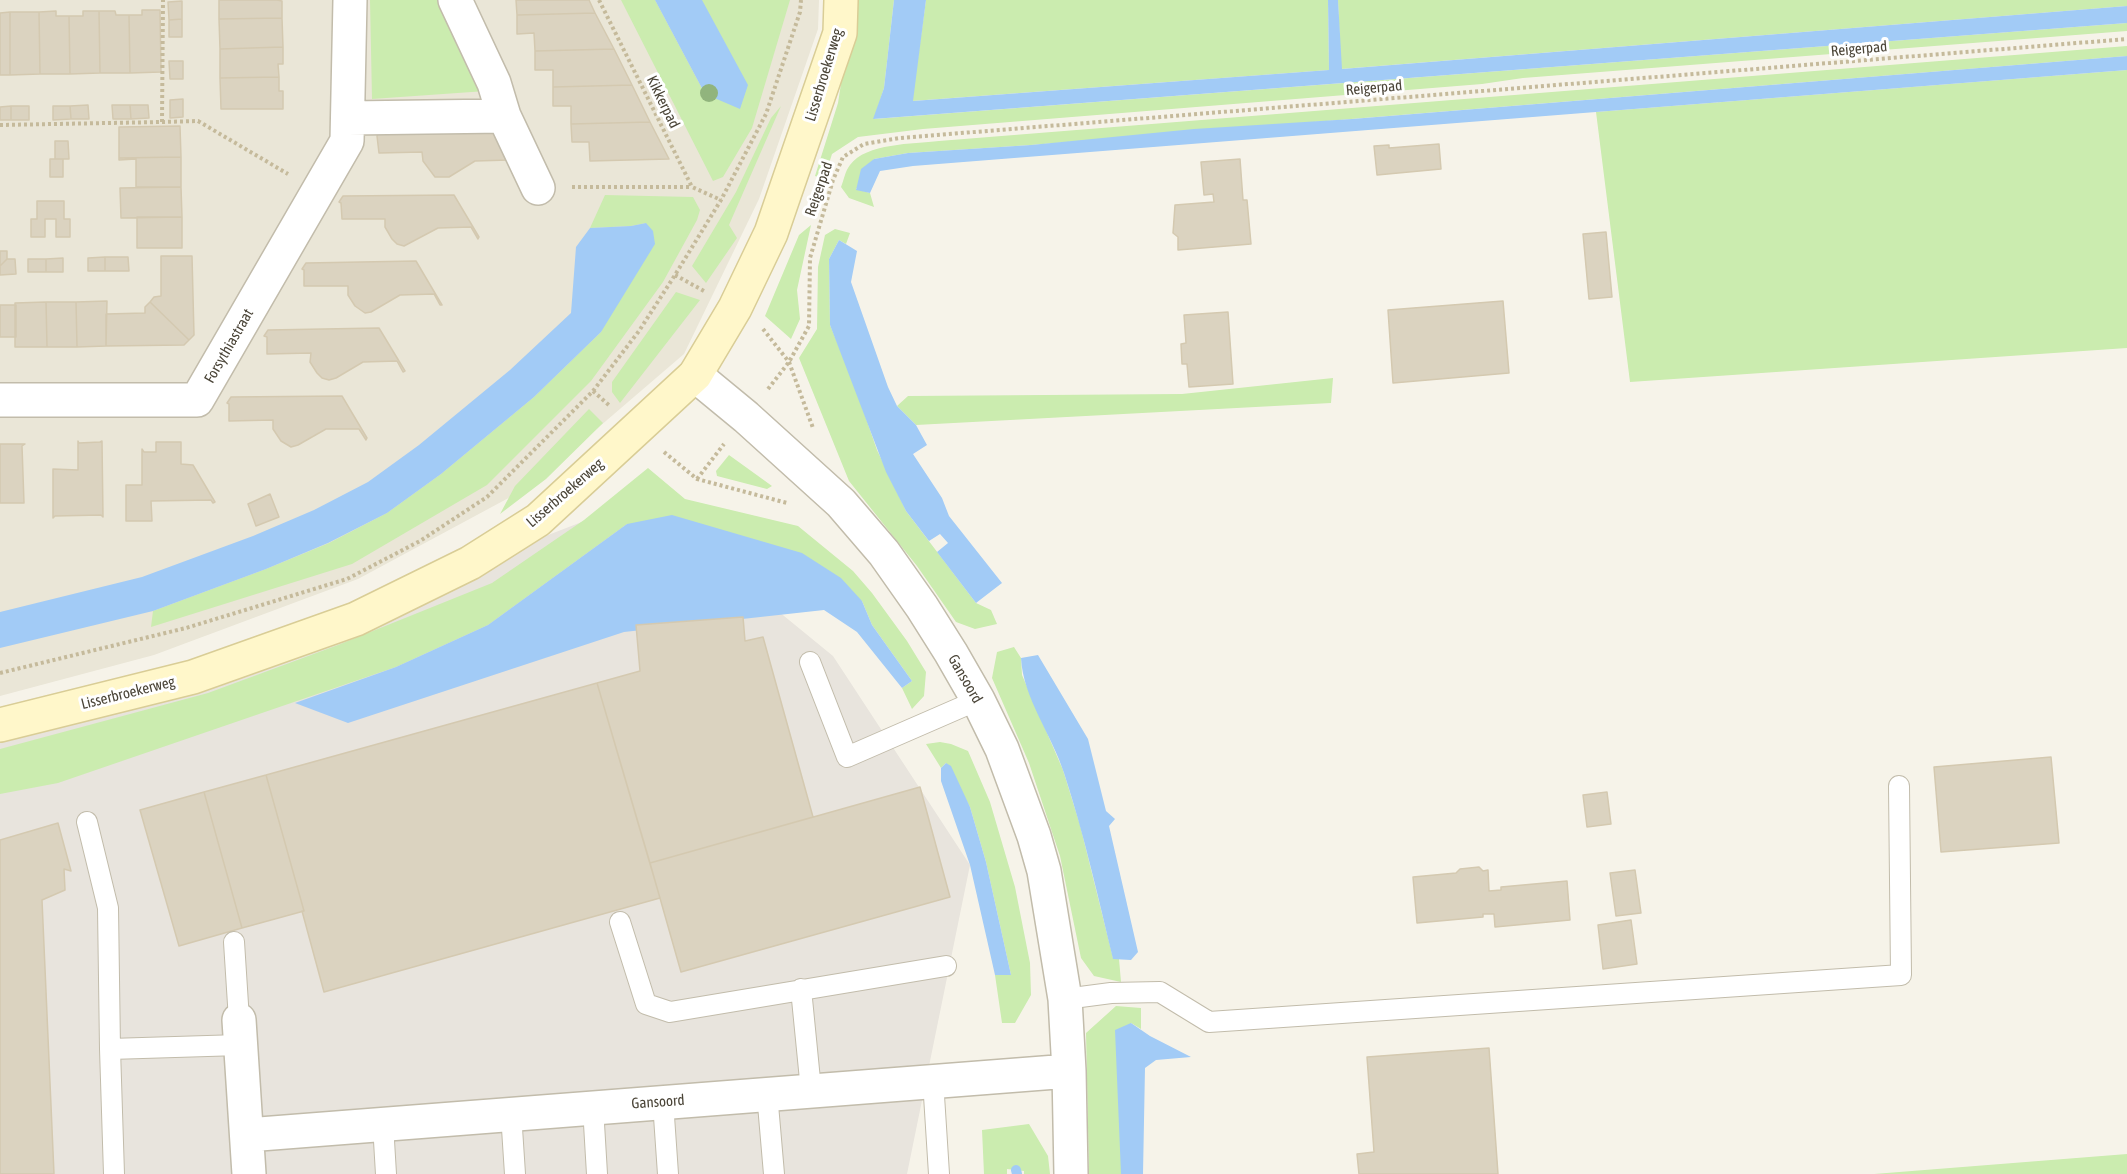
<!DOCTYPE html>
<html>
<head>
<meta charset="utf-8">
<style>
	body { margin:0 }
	canvas { display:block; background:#f6f3e9 }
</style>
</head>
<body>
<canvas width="2127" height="1174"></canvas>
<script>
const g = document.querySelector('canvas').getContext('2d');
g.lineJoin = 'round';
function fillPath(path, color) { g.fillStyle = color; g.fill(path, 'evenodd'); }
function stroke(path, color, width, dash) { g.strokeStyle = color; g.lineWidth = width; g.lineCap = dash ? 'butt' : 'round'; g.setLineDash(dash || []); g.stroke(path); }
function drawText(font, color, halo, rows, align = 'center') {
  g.font = font + ' "Asap Condensed",sans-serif'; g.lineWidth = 6; g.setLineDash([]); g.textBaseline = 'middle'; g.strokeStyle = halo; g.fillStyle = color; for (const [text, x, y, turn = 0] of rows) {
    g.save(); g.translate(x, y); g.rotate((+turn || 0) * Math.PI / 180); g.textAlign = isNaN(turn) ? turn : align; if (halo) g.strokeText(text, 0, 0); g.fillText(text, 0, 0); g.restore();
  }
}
const residential = new Path2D(`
	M0,0h819l-1,29 -59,170 -75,155 -155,133 -171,92 -204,76 -154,41z`);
const industrial = new Path2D(`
	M641,499l192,157 137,209 -63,309h-907v-434l53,-13z`);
const green = new Path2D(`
	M370,0h73l43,91 -114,8z
	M621,0h34l50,94 -9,-94h94l-38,128 -29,49 -10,4z
	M854,0h40l-10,88 -10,31 1253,-96v8l-604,47 -41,6 -559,45 -65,8 -26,17 -8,25 -9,-3 23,-73z
	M926,0h402l1,70 -417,31z
	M1338,0h789v6l-786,63z
	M2127,46v10l-1096,89 -123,8 -34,6 -18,30 14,4 4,14 -25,-9 -8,-11c3,-7 4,-16 9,-22 16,-22 63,-21 89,-24z
	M2127,70v278l-497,34 -34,-270z
	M781,106l-52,119 8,13 -31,45 -14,-17 44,-74 35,-74z
	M605,195l88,2 7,13 -3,10 -34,62 -72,99 -104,104 -135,79 -201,63 2,-16 113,-42 63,-26 58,-30 54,-39 93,-77 67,-65 45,-109 -15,3 -41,2z
	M811,225l-14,65 3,29 -9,20 -26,-23 34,-81z
	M835,229l15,4 -4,11 -7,-4 -10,19 1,66 23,56 24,69 29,61 70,92 15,7 6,14 -22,5 -19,-7 -39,-56 -68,-85 -50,-123 18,-29 1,-62 7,-32z
	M676,292l24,8 -80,103 -8,-11v-10z
	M1333,378l-2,25 -415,22 -19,-19 11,-10 274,-2z
	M589,409l14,14 -57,56 -46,35 15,-28z
	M729,455l43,31 -5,3 -50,-13 -1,-5z
	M648,468l37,31 113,27 55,45 19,22 35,48 19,31 -2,24 -12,13 -10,-21 10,-7 -40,-56 -10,-24 -235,-77 -139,101 -92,42 -338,116 -58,11v-45l208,-56 130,-48 154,-62 92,-63z
	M1014,647l7,11 1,17 41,95 17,55 33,133 6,1 2,23 -27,-6 -13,-18 -21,-102 -31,-93 -37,-85 5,-26z
	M940,742l11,2 17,7 22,51 25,85 15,76 1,32 -16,28h-13l-7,-48h16l-25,-113 -16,-55 -24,-44 -5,5 -15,-24z
	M1116,1006l25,2v21l-10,-6 -10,151h-32l-3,-141z
	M1029,1124l19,32 2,18h-26v-3l-17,-2v5h-23l-2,-44z
	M2127,1154v20h-253z`);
const water = new Path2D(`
	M655,0h47l46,85 -8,24 -35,-15z
	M894,0h32l-13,101 416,-31 -1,-70h10l4,69 785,-63v17l-1254,96 11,-31z
	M2127,56v14l-1214,96 -33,5 -10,22 -14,-3 5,-21 13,-10 34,-6 123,-8 163,-16 158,-10z
	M646,223l7,8 2,13 -54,88 -67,65 -93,77 -54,39 -59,30 -62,26 -113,42 -153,37v-36l142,-35 111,-41 61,-26 54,-28 51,-37 91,-75 61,-57 5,-66 14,-19 41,-2z
	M839,240l18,11 -6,31 37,105 9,19 19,19 11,20 -14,9 29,44 7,18 53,67 -26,20 -39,-51 11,-9 -8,-9 -11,7 -23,-30 -20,-39 -56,-147 -1,-66z
	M672,515l130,38 39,25 21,23 10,24 40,56 -10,7 -45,-56 -33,-22 -200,22 -276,91 -53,-20 101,-36 92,-42 139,-101z
	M1038,655l50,84 18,72 9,8 -6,7 29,126 -7,8 -18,-1c-15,-62 -29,-125 -49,-186 -12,-38 -41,-75 -43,-115z
	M946,763l5,3 19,41 16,55 25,113h-16l-25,-110 -29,-84v-13z
	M1131,1023l19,13 41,21 -35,3 -11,8 -2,106h-22l-6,-144z`);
const stream = new Path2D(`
	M1016,1170l1,4`);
const building = new Path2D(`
	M219,0h58l5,1v17l-63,1z
	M516,0h73l6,13 -78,2z
	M182,1v18l-13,1 -1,-18z
	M142,10h18l1,62 -31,1 -1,-58h13z
	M56,11v5h13l1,58h-30l-1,-62z
	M83,11h16l1,62 -30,1 -1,-58h14z
	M99,11h16l1,4h13l1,58h-30z
	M10,12h29l1,62 -30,1z
	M10,12v63h-10v-62z
	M595,13l19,36 -79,2 -1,-18 -17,1v-19z
	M282,18l1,29 -63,2 -1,-30z
	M182,19v18h-13v-17z
	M283,47v17h-5l1,13 -59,1v-29z
	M614,49l18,36 -79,2v-17h-18v-19z
	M169,61h14v18h-13z
	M279,77v14h4v18h-62l-1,-31z
	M632,85l18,37 -79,2v-18h-18v-19z
	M183,99v18l-13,1v-18z
	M88,105l1,14h-18l-1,-13z
	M112,105h18l1,14h-18z
	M130,105h18l1,13 -18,1z
	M11,106v14h-11v-13z
	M11,106h18v14h-18z
	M53,106h17l1,13 -18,1z
	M650,122l19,37 -79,2 -1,-19h-17l-1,-18z
	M180,126l1,31 -62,1v-31z
	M492,127l17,33 -34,1 -26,16h-14l-12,-16 -1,-9 -43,1 -2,-17 3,-7z
	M55,141h13l1,18h-14z
	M1439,144l2,25 -64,6 -3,-29 15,-1v3z
	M181,157v30h-45v-28l-17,1v-2z
	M50,159h13v18h-13z
	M1240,159l3,41h4l4,44 -73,6v-13l-5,-4 2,-28 39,-3 -1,-8 -9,1 -3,-33z
	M181,187l1,30 -61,1 -1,-30z
	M454,195l25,42 -1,2 -7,-12 -33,1 -34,18 -7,-2 -5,-5 -7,-12v-8h-43l-1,-16 -2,-1 4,-6z
	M37,201h27v18h6v18h-14v-18h-11v18h-14v-18h6z
	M137,217h45v31h-45z
	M1606,232l6,65 -23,2 -6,-65z
	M0,251h7v8l-7,7z
	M161,256h31l2,79 -5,5 -39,-38 4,-5 7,-1z
	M105,257v14h-17v-13z
	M105,257h23l1,14h-24z
	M63,258v14h-17v-13z
	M7,259h8l1,15 -16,1v-9z
	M28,259h18v13h-18z
	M416,261l26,44h-2l-6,-11 -34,1 -29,17 -6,1 -10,-7 -7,-11v-9h-44v-16l-2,-1 4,-6z
	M107,301l-1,45 -29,1 -1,-45z
	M1503,301l6,72 -116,10 -5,-73z
	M46,302h30l1,45h-30z
	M46,302l1,45h-32v-44z
	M150,302l39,38 -5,5 -78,1v-32l39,-1v-6z
	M0,305h16v32h-16z
	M1228,312l5,72 -44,3 -2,-23h-5l-1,-20 5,-1 -2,-28z
	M379,328l26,43 -2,1 -6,-11 -34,1 -27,16 -7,2 -7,-2 -5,-5 -7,-11 1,-9 -44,1v-17l-3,-1 4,-6z
	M342,396l25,42 -1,2 -7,-11h-33l-28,16 -7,2 -10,-6 -8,-12v-9l-44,1v-17l-2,-1 4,-6z
	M78,441l1,2 21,-1 2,-1 1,76 -2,-2 -46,1 -2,2v-49l25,1z
	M156,442h25v22l12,1 22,37 -2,1 -2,-3 -60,1 1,20h-26v-36h16v-36l2,3h12z
	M0,444h25l-3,2 2,57h-24z
	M270,494l9,23 -23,9 -8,-22z
	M743,617l2,24 18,-4 50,180 -163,46 -53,-180 43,-12 -4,-46z
	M597,683l63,215 -336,94 -22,-81h2l-38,-136z
	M2051,757l8,86 -118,9 -7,-85z
	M266,775l38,136 -62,17 -38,-136z
	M920,787l30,110 -269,75 -31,-109z
	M204,792l38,136 -63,18 -39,-136z
	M1607,792l4,32 -24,3 -4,-32z
	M58,823l13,48 -7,-2 1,21 -23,10 12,274h-54v-334z
	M1479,867l4,4 5,-1 1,21 12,-1v-3l66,-6 3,39 -75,7 -1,-13h-11v3l-66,6 -4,-46 43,-4 4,-4z
	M1635,870l6,43 -25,3 -6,-43z
	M1631,920l6,44 -34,5 -5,-44z
	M1489,1048l9,126h-139l-2,-20 17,-2 -7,-95z`);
const path = new Path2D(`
	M599,0l93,187 29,13
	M162,122l36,-1 90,53
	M0,125l162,-3 1,-122
	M572,187h120
	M675,275l29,16
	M763,329l26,33 24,66
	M768,389l21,-27 20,-36 1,-68 23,-78 10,-23 21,-13 36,-6 1227,-99
	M593,391l17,15
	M664,452l33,27 90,24
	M697,479l27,-35
	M0,673l186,-45 161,-49 73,-38 67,-44 106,-106 46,-60 36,-56 46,-75 45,-86 34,-102 1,-12`);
const service = new Path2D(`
	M810,662l37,95 131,-57
	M87,822l21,86 2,141
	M620,922l26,82 24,8 276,-46
	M234,942l5,78
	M801,989l10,101
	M1065,999l46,-6 49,-1 49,30 692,-47 -2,-189
	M933,1080l6,94
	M767,1093l7,81
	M663,1102l5,72
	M593,1107l4,67
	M511,1113l4,61
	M383,1124l3,50
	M114,1174l-4,-125 130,-4`);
const minor = new Path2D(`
	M455,0l39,83 10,33 34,72
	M348,118l156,-2
	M695,375l51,42 95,86 43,50 38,54 29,46 27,47 24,49 32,87 10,35 21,128 4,72 2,103
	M0,400h197l150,-259 3,-141
	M239,1020l10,154
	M247,1135l822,-64`);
const secondary = new Path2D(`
	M0,725l193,-48 163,-58 114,-56 68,-43 157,-145 40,-67 36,-75 12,-35 57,-165 1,-33`);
const trees = [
	[709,93]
];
const streetNames = [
	["Reigerpad",1859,49,-5],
	["Lisserbroekerweg",824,75,-73],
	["Reigerpad",1374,88,-5],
	["Kikkerpad",663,102,64],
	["Reigerpad",819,189,-71],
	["Forsythiastraat",229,346,-60],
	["Lisserbroekerweg",565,493,-41],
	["Gansoord",965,679,60],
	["Lisserbroekerweg",128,693,-14],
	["Gansoord",658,1102,-4]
];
fillPath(residential, '#eae6d7');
fillPath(industrial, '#e8e4dd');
fillPath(green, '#cbecaf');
fillPath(water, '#a2cbf6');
stroke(stream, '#a2cbf6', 10);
fillPath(building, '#dbd3c0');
stroke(building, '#d4c9b0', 1.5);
stroke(service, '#c2bcab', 22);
stroke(minor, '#c2bcab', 36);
stroke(secondary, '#d9cd96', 36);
stroke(path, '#c5ba9b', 4, [3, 3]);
stroke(service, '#fff', 20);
stroke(minor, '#fff', 33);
stroke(secondary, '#fff7ca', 33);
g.fillStyle = '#91b47d';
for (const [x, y] of trees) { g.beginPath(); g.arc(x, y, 9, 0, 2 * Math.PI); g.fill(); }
drawText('15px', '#4a4437', '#fff', streetNames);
</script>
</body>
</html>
